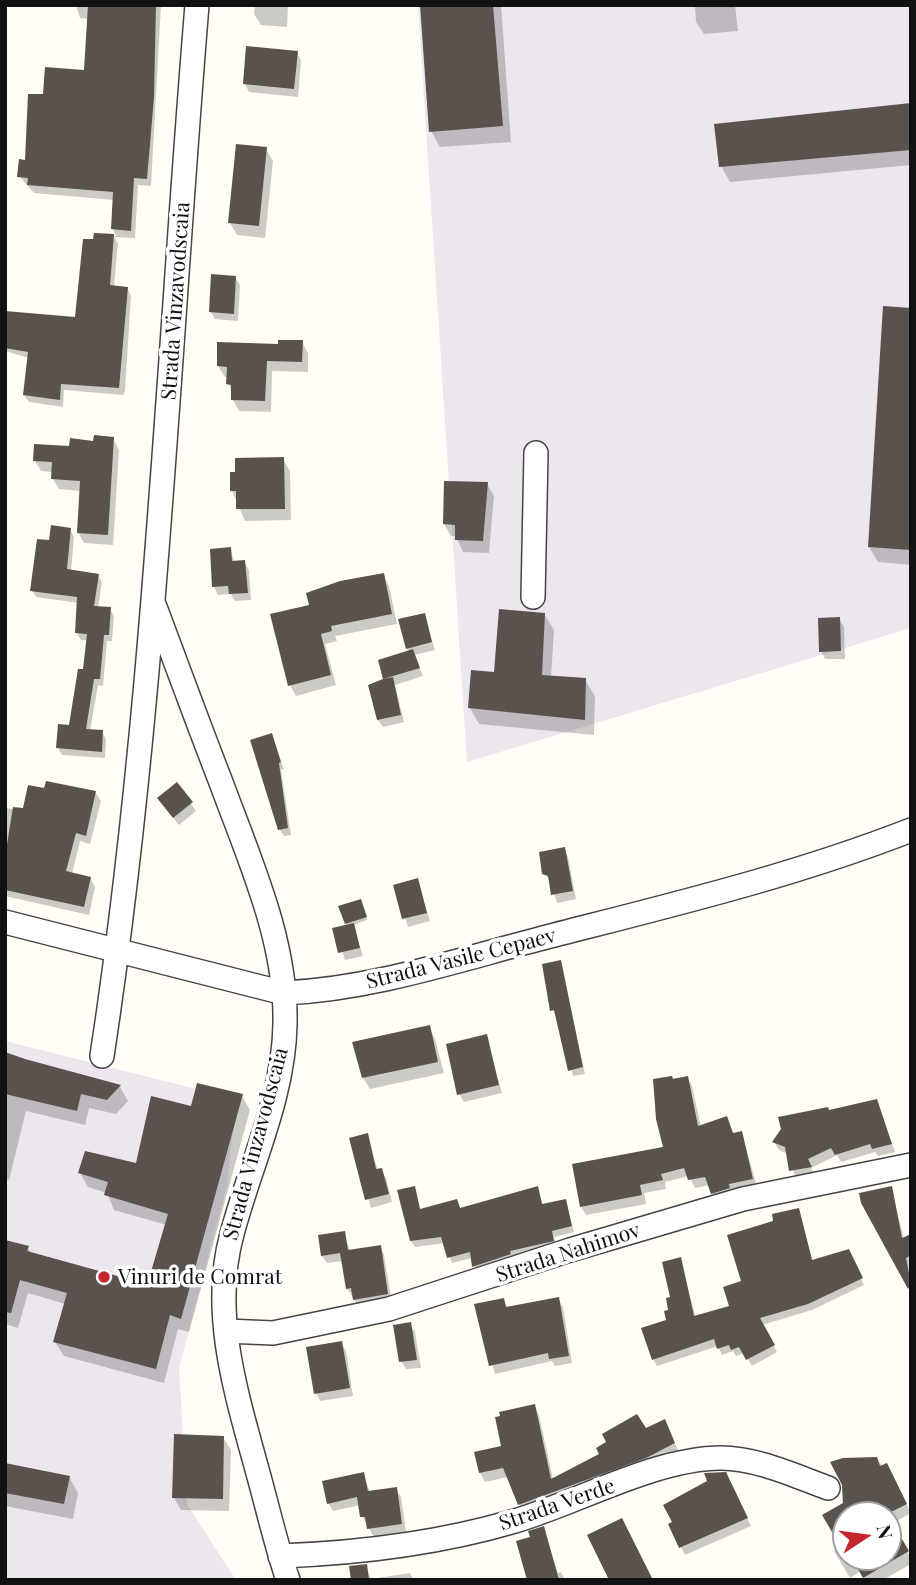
<!DOCTYPE html>
<html>
<head>
<meta charset="utf-8">
<style>
	body { margin:0 }
	#map { position:relative; width:916px; height:1585px; overflow:hidden; background:#fffdf5; font-family:"Playfair Display",serif }
	canvas { display:block }
	.frame { position:absolute; inset:0; border:7px solid #111; pointer-events:none }
	.north { position:absolute; left:832px; top:1501px; width:70px; height:70px; box-sizing:border-box; background:#fff; border:2px solid #a0a0a0; border-radius:50%; rotate:77deg; font-size:19px; font-weight:700; line-height:28px; text-align:center; color:#111 }
	.north::after { content:''; display:block; margin:auto; width:24px; height:32px; background:#c4262e; clip-path:polygon(50% 0,100% 100%,50% 72%,0 100%) }
</style>
</head>
<body>
<div id="map">
<canvas width="916" height="1585"></canvas>
<div class="frame"></div>
<div class="north">N</div>
</div>
<script>
const g = document.querySelector('canvas').getContext('2d');
g.lineJoin = 'round';
function fillPath(path, color) { g.fillStyle = color; g.fill(path, 'evenodd'); }
function stroke(path, color, width, dash) { g.strokeStyle = color; g.lineWidth = width; g.lineCap = dash ? 'butt' : 'round'; g.setLineDash(dash || []); g.stroke(path); }
function drawText(font, color, halo, rows, align = 'center') {
  g.font = font + ' "Playfair Display",serif'; g.lineWidth = 7; g.setLineDash([]); g.textBaseline = 'middle'; g.strokeStyle = halo; g.fillStyle = color; for (const [text, x, y, turn = 0] of rows) {
    g.save(); g.translate(x, y); g.rotate((+turn || 0) * Math.PI / 180); g.textAlign = isNaN(turn) ? turn : align; if (halo) g.strokeText(text, 0, 0); g.fillText(text, 0, 0); g.restore();
  }
}
const industrial = new Path2D(`
	M418,5h493v623l-444,134z
	M5,1041l231,58 -9,87 -48,182 8,136 49,76h-231z`);
const shadow = new Path2D(`
	M76,5h85l-10,181 -13,-1 -3,53 -21,-1 4,6 -4,44 13,1 4,8 -6,95 -2,4 -59,-5 -1,17 -34,-5 -5,-7 5,-37 -24,-7v-37l71,4 19,-84 21,2 -3,-7 1,-29 -80,-7 -15,-17 8,-14 18,-66 41,-24 3,-53 -9,-1z
	M255,5h33l-1,22 -26,-2 -7,-11z
	M355,5h33v1h-32z
	M423,5h78l10,137 -71,5 -9,-16z
	M695,5h40l3,26 -34,3 -8,-12z
	M297,53l4,8 -3,36 -49,-5 -4,-8z
	M911,106v59l-181,17 -9,-16z
	M266,149l7,12 -8,77 -28,-3 -7,-12z
	M235,277l5,8 -2,36 -23,-2 -5,-8z
	M911,309v256l-33,-3 -9,-15z
	M302,342l6,11v19l-36,-1 -1,41 -32,-1 -6,-11 -5,-23h-3l-7,-11 62,-20z
	M113,439l6,11 -6,95 -29,-2 -6,-11 3,-41 -22,-2 -6,-10v-7l-12,-1 -6,-10z
	M283,459l7,12 1,49 -46,1 -13,-30z
	M487,484l7,12 -5,57 -26,-1 -7,-16h-5l-7,-12z
	M70,530l4,7 -3,35 26,3 5,7 -4,26 12,1 4,7 -2,25h-5l-4,45 -5,-1 -8,46 12,1 4,7 -1,19 -43,-3 -4,-7 13,-21 14,-56 3,-31h-7l-4,-7 2,-30 -43,-6 -4,-7 19,-48z
	M230,549l5,14 9,-1 5,8 2,30 -16,1 -4,-7 -13,1 -4,-8z
	M383,575l6,11 8,38 -62,12 2,5 -12,3 11,41 -40,11 -6,-11 21,-79z
	M544,614l10,16 -3,47 34,3 10,16 -1,39 -115,-11 -9,-16z
	M424,615l11,35 -21,5 9,21 -28,9 9,37 -21,5 -5,-7 7,-39 -5,-20 30,-9 -3,-4z
	M839,619l5,8 1,32h-20l-4,-8z
	M271,735l13,34 -3,1 10,65 -7,1 -4,-6z
	M177,784l19,27 -17,14 -15,-19z
	M95,792l6,9 -11,43 -10,-3 -8,33 18,4 5,9 -6,28 -84,-19v-88l19,2z
	M564,849l4,8 8,42 -19,4 -6,-21 -7,-9z
	M417,880l13,41 -22,6 -13,-41z
	M362,904l5,16 -14,5 10,31 -18,4 -10,-31 13,-3 -2,-3z
	M560,962l25,112 -12,2 -16,-60 -5,-6z
	M429,1027l6,12 9,34 -74,16 -7,-11z
	M486,1036l16,57 -38,9 -5,-8z
	M5,1054l115,33 8,14 -12,13 -27,-6 -4,17 -59,-14 -17,69 -4,-1z
	M687,1077l5,9 9,41 25,-9 8,17 8,-2 15,54 -40,15 -8,-17 -14,3 -6,-12 -24,6 1,7 -22,4 2,11 -60,11 -5,-8 -7,-41 91,-18 -11,-68z
	M242,1096l8,14 -61,222 -11,-3 -14,54 -100,-27 -9,-14 10,-38 -37,-11 -10,35 -13,-4v-82l23,6 4,6 90,25 30,-2 15,-52 -53,-15 -7,-17 -19,-6 -8,-14 57,-8 55,-57z
	M876,1101l19,51 -17,4 -3,-4 -34,10 -4,-7 -26,13 4,7 -19,4 -8,-25 -9,-4 -5,-8 55,-30z
	M367,1135l11,36 3,-1 5,8 6,24 -21,6 -20,-69z
	M414,1188l7,23 36,-10 4,8 76,-21 6,17 22,-4 9,31 -20,5 2,9 -79,26 -5,-14 -20,5 -7,-20 -30,4 -4,-6z
	M891,1188l13,51 7,12v39l-48,-87z
	M799,1210l14,52 37,-7 14,30 -52,25 -50,15 15,27 -25,14 -8,-13 -8,3 -3,-5 -11,4 -4,-9 -61,20 -4,-7 15,-38 12,-62 16,59 35,-10 45,-86z
	M344,1233l6,18 30,-4 4,8 8,47 -33,5 -12,-19 -4,-27 -16,2 -5,-7z
	M558,1299l5,8 9,56 -17,3 -3,-5 -57,13 -19,-68 27,-6 5,8z
	M410,1324l5,8 6,36 -15,1 -5,-8z
	M341,1343l5,8 7,45 -33,5 -4,-8z
	M534,1406l5,9 14,64 93,-49 23,1 10,21 -155,62 -16,-37 -23,5 -5,-9z
	M223,1437l8,13 -2,61 -48,-1 -7,-12z
	M876,1459l16,16 19,38 -20,11 20,34v6l-28,16h-17l-5,-9 -11,7 -16,-27 8,-5 1,-61zM846,1515h42v42h-42z
	M5,1465l64,12 9,16 -5,26 -68,-13z
	M363,1474l7,18 26,-3 5,8 5,35 -32,5 -12,-21 -2,-11 -27,6 -5,-8z
	M730,1482l21,44 -66,29 -15,-30z
	M543,1528l15,45 3,-1 4,8h-37l4,-42z
	M366,1566l5,13 39,-6 4,7h-61z`);
const building = new Path2D(`
	M88,5h68l-2,92 -7,82 -13,-1 -3,53 -20,-2 2,-37 -86,-7 1,-7 -11,-1 2,-18 6,1 3,-66h15l2,-27 39,3z
	M420,5h73l10,121 -74,6z
	M246,46l52,5 -4,38 -51,-5z
	M911,103v47l-192,17 -5,-43z
	M236,144l31,3 -8,79 -31,-3z
	M94,233l20,1 -4,51 18,2 -9,101 -58,-4 -1,16 -37,-5 5,-43 -23,-4v-37l70,6 8,-78h10z
	M211,274l25,2 -2,38 -25,-2z
	M883,306l28,2v242l-43,-3z
	M278,340h25l-1,22 -35,-1 -2,40 -34,-1v-15l-5,-1 1,-17 -10,-1v-24l61,2z
	M94,435l20,2 -6,98 -31,-2 3,-52 -29,-2 1,-17 -19,-1 1,-17 35,2 1,-8 23,3z
	M284,457l1,52h-49v-18h-6v-19h5v-14z
	M444,481l44,1 -5,59 -28,-1v-15l-12,-1z
	M51,525l20,3 -4,41 32,5 -5,32 17,1 -2,28h-5l-4,44h-6l-8,50 17,1 -1,22 -46,-4 2,-24 11,1 9,-56h5l4,-35 -12,-1 2,-36 -47,-6 7,-52 12,1z
	M231,547l1,14 13,-1 3,33 -19,1 -1,-8 -16,1 -2,-38z
	M384,573l8,41 -61,12 1,5 -11,3 10,41 -43,11 -18,-72 39,-9 -3,-12 34,-12z
	M499,609l46,4 -3,62 44,3 -1,42 -117,-12 3,-38 23,2z
	M425,613l7,29 -26,7 -8,-30z
	M840,617l1,34 -22,1 -1,-34z
	M413,649l7,19 -37,11 10,-2 8,38 -24,5 -9,-35 15,-6 -5,-19z
	M272,733l9,29 -2,1 9,65 -10,2 -28,-90z
	M46,781l50,10 -10,45 -10,-3 -10,38 25,6 -7,30 -79,-17v-33l8,-50 10,1 5,-23 16,3z
	M177,782l16,20 -20,16 -16,-20z
	M565,847l8,44 -22,4 -3,-19 -6,-2 -3,-22z
	M418,878l9,35 -25,6 -9,-34z
	M361,899l6,18 -22,7 -7,-18z
	M354,923l6,25 -22,5 -6,-25z
	M561,960l22,107 -15,4 -14,-61 -4,1 -8,-47z
	M430,1025l8,37 -76,16 -10,-36z
	M487,1034l12,51 -42,10 -11,-51z
	M5,1052l20,7 96,26 -14,15 -26,-6 -4,17 -72,-17z
	M672,1076l1,3 15,-3 10,50 29,-10 6,17 9,-2 11,48 -24,5 1,4 -19,6 -6,-17 -17,3 -4,-12 -23,6 2,6 -23,5 2,10 -62,12 -8,-43 91,-17 -7,-28 -3,-40z
	M197,1083l46,11 -62,225 -11,-4 -14,54 -103,-27 14,-49 -47,-13 -9,33 -6,-1v-72l24,6 -2,5 94,26 4,-10 25,8 18,-61 -64,-19 4,-13 -30,-9 7,-22 51,12 15,-67 40,10z
	M877,1099l15,45 -20,5 -2,-5 -35,11 -4,-7 -23,11 4,8 -23,4 -4,-24 -13,-5 9,-13 -3,-12 50,-10 1,3z
	M368,1133l8,36 6,-1 7,26 -24,6 -16,-62z
	M415,1186l5,23 37,-10 3,9 78,-22 4,18 24,-5 6,27 -20,5 2,10 -44,10 1,3 -39,13 -2,-15 -23,6 -6,-21 -31,4 -13,-51z
	M892,1186l10,52 9,-4v21l-5,3 5,26 -3,5 -47,-86 -2,-10z
	M799,1208l13,52 37,-11 14,29 -55,26 -48,14 15,27 -29,15 -7,-13 -8,3 -2,-5 -12,4 -3,-10 -62,21 -11,-32 25,-8 -2,-9 4,-1 -2,-12 4,-1 -8,-35 19,-5 13,59 35,-10 -6,-19 18,-6 -14,-46 46,-14 -1,-7z
	M345,1231l3,19 33,-5 7,49 -35,6 -2,-12 -5,1 -6,-36 -19,3 -3,-21z
	M559,1297l10,59 -20,3 -1,-6 -59,13 -15,-62 30,-6 2,9z
	M411,1322l6,38 -18,2 -6,-37z
	M342,1341l8,47 -36,6 -8,-47z
	M535,1404l16,75 48,-25 -3,-6 10,-6 -4,-8 35,-20 9,14 19,-9 10,24 -29,15 -128,47 -15,-37 -24,5 -5,-21 27,-6 -6,-29 5,-1 -1,-4z
	M174,1434l50,2 -1,63 -51,-1z
	M877,1457l3,9 7,-3 20,41 -22,11 -39,-2v43l-24,-41 21,-12 -1,-18 -12,-23 13,-4z
	M5,1463l65,13 -6,28 -59,-11z
	M364,1472l4,19 29,-4 5,37 -35,5 -2,-12h-5l-3,-20 -30,7 -5,-23z
	M726,1472l22,46 -69,30 -11,-24 4,-2 -9,-17 44,-24 -3,-8z
	M888,1515l21,36 -46,27 -12,-21h37z
	M622,1518l31,62h-44l-22,-45z
	M544,1526l15,54h-32l-11,-39 14,-4 -2,-6z
	M367,1564l2,16h-18l-2,-14z`);
const minor = new Path2D(`
	M533,597l3,-144
	M155,607c22,59 44,119 67,178 28,76 65,157 63,239 -1,73 -35,141 -53,210 -22,79 5,162 26,239 10,36 18,72 30,107
	M5,922l279,71c87,-4 171,-32 255,-54 124,-32 252,-62 372,-109
	M102,1056c53,-348 66,-700 95,-1051
	M226,1331l47,2 116,-24 181,-59 173,-51 168,-34
	M280,1556c80,-3 157,-12 235,-35 64,-19 141,-63 206,-63 36,0 74,18 107,30`);
const markers = [
	[104,1277,7,"#c4262e"]
];
const streetNames = [
	["Strada Vinzavodscaia",176,301,-86],
	["Strada Vasile Cepaev",461,959,-14],
	["Strada Vinzavodscaia",256,1144,-75],
	["Strada Nahimov",568,1253,-18],
	["Strada Verde",557,1505,-19]
];
const poiNames = [
	["Vinuri de Comrat",118,1277]
];
fillPath(industrial, '#eee6ef');
fillPath(shadow, '#0003');
fillPath(building, '#5a524d');
stroke(minor, '#444', 26);
stroke(minor, '#fff', 23);
for (const [x, y, r, color] of markers) { const dot = new Path2D(); dot.arc(x, y, r, 0, 2 * Math.PI); g.fillStyle = color; g.fill(dot); stroke(dot, '#fff', 2.5); }
drawText('21px', '#111', '#fff', streetNames);
drawText('21px', '#111', '#fff', poiNames, 'left');
</script>
</body>
</html>
